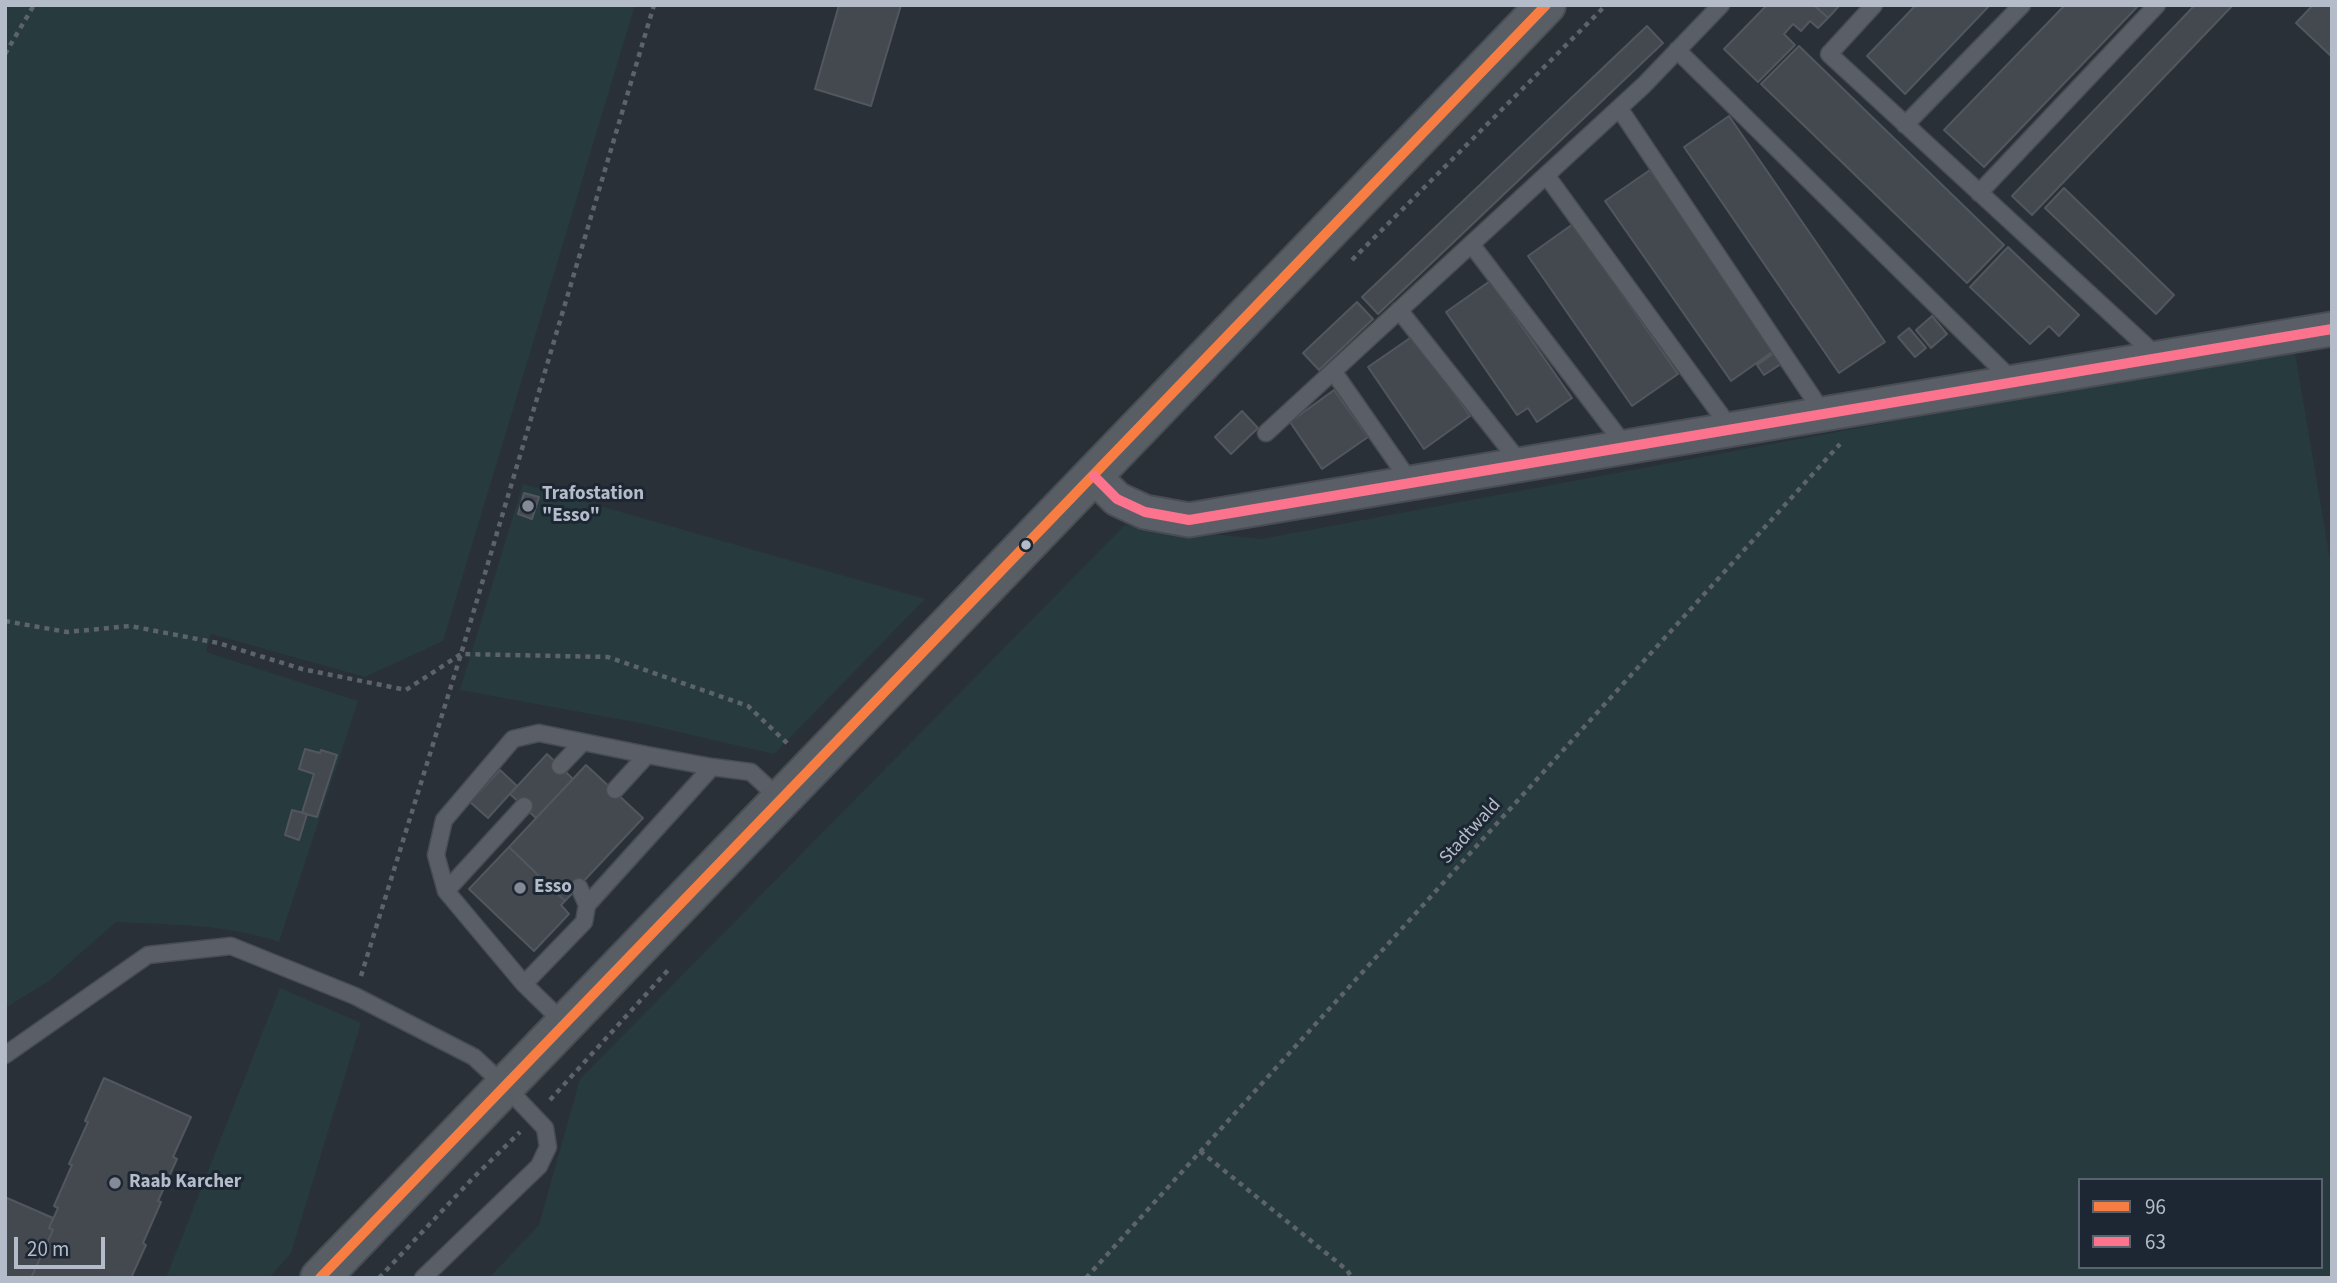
<!DOCTYPE html>
<html>
<head>
<meta charset="utf-8">
<style>
	body { margin:0 }
	#map { position:relative; width:2337px; height:1283px; overflow:hidden; background:#2a3038; font-family:"Source Sans 3",sans-serif }
	canvas { display:block }
	.frame { position:absolute; inset:0; border:7px solid #b4bcc9; pointer-events:none }
	.legend { position:absolute; left:2078px; top:1178px; width:245px; height:91px; box-sizing:border-box; background:#1d2633; border:2px solid #59626f; margin:0; padding:9px 12px; list-style:none; font-size:21px; color:#b4bcc9 }
	.legend li { display:flex; align-items:center; gap:14px; height:35px }
	.legend b { width:35px; border:2px solid #59626f }
	.scale { position:absolute; left:14px; top:1237px; width:91px; height:32px; box-sizing:border-box; border:4px solid #b4bcc9; border-top:0; padding-left:9px; font-size:21px; line-height:24px; white-space:nowrap; color:#b4bcc9; -webkit-text-stroke:5px #1d2633; paint-order:stroke }
</style>
</head>
<body>
<div id="map">
<canvas width="2337" height="1283"></canvas>
<div class="frame"></div>
<ul class="legend">
<li><b style="height:9px;background:#f77d43"></b>96</li>
<li><b style="height:9px;background:#fc738d"></b>63</li>
</ul>
<div class="scale">20 m</div>
</div>
<script>
const g = document.querySelector('canvas').getContext('2d');
g.lineJoin = 'round';
function fillPath(path, color) { g.fillStyle = color; g.fill(path, 'evenodd'); }
function stroke(path, color, width, dash) { g.strokeStyle = color; g.lineWidth = width; g.lineCap = dash ? 'butt' : 'round'; g.setLineDash(dash || []); g.stroke(path); }
function drawText(font, color, halo, rows, align = 'center') {
  g.font = font + ' "Source Sans 3",sans-serif'; g.lineWidth = 6; g.setLineDash([]); g.textBaseline = 'middle'; g.strokeStyle = halo; g.fillStyle = color; for (const [text, x, y, turn = 0] of rows) {
    g.save(); g.translate(x, y); g.rotate((+turn || 0) * Math.PI / 180); g.textAlign = isNaN(turn) ? turn : align; if (halo) g.strokeText(text, 0, 0); g.fillText(text, 0, 0); g.restore();
  }
}
const green = new Path2D(`
	M5,5h630l-192,636 -78,36 -154,-43 -5,18 152,49 -79,241c-52,-18 -109,-17 -163,-20l-67,59 -44,27z
	M2294,347l38,224v707h-1843l50,-53 41,-146 545,-554 136,14zM2080,1180h241v87h-241z
	M523,484l402,115 -151,155 -134,-31 -180,-33z
	M280,988l81,35 -70,230 -22,25h-103z`);
const building = new Path2D(`
	M839,5h62l-30,101 -56,-17z
	M1767,5h47l14,13 -10,10 -8,-7 -9,10 -8,-7 -9,10 11,11 -37,37 -34,-33z
	M1814,5h26l-12,13z
	M1916,5h74l-85,89 -38,-38z
	M2065,5h74l-155,162 -40,-37z
	M2195,5h38l-201,210 -20,-19z
	M2313,5h19v52l-36,-34z
	M1647,26l16,17 -285,271 -16,-17z
	M1799,46l205,199 -37,38 -206,-199z
	M1729,116l156,226 -46,31 -155,-226z
	M1650,170l125,180 -44,31 -126,-180z
	M2064,188l110,107 -18,19 -111,-106z
	M1573,224l105,150 -46,32 -104,-150z
	M2008,247l71,68 -20,21 -10,-10 -19,18 -60,-57z
	M1490,281l82,117 -35,24 -9,-14 -11,7 -71,-103z
	M1357,302l16,17 -54,51 -16,-17z
	M1932,316l15,18 -16,14 -15,-18z
	M1909,328l17,20 -11,9 -17,-20z
	M1413,336l57,80 -46,33 -56,-82z
	M1777,351l7,11 -20,13 -7,-10z
	M1334,390l34,47 -46,32 -32,-47z
	M1242,411l16,17 -27,26 -16,-17z
	M524,493l15,4 -7,22 -14,-5z
	M305,749l15,4 1,-3 16,5 -20,62 -15,-4 12,-39 -15,-5z
	M547,754l26,25 -37,39 -26,-24z
	M586,765l57,53 -78,83 -56,-54z
	M500,770l17,16 -29,32 -18,-16z
	M292,810l15,4 -8,26 -14,-5z
	M509,847l56,54 -4,4 8,9 -35,37 -65,-62z
	M104,1078l87,39 -18,40 4,2 -19,42 3,1 -18,41 3,2 -15,33h-100l22,-48 -4,-2 9,-20 -4,-2 18,-41 -3,-1 19,-42 -3,-1z
	M7,1198l46,20 -4,10 4,2 -22,48h-26v-76z`);
const path = new Path2D(`
	M5,54l29,-49
	M1352,260l254,-255
	M5,621l62,11 63,-6 88,17 84,26 104,21 55,-36 147,3 140,49 41,39
	M361,976l100,-322 193,-649
	M550,1100l119,-131
	M1200,1151l147,119 5,8
	M379,1278l93,-99 48,-47
	M1086,1278l754,-834`);
const service = new Path2D(`
	M1874,5l-45,49 330,304
	M1677,50l336,331
	M1619,108l204,305
	M1905,125l117,-120
	M1546,175l185,254
	M1979,193l178,-188
	M1471,244l155,203
	M1399,310l122,154
	M1333,371l78,112
	M1266,433l378,-348 77,-80
	M560,766l23,-24
	M615,790l32,-35 65,12 39,5 30,28
	M446,891l78,-85
	M587,905l125,-138
	M524,984l-78,-93 -10,-36 8,-35 69,-81 26,-6 108,22
	M564,1023l-40,-39 60,-62 3,-17 -8,-18
	M5,1055l143,-100 83,-9 124,50 119,61 30,28 41,43 3,19 -9,19 -116,112`);
const minor = new Path2D(`
	M1094,476l23,23 28,13 44,8 1143,-191`);
const secondary = new Path2D(`
	M320,1278l1226,-1273`);
const bus1 = new Path2D(`
	M320,1278l1226,-1273`);
const bus2 = new Path2D(`
	M1094,476l23,23 28,13 44,8 1143,-191`);
const markers = [
	[528,506,7,"#848b96"],
	[1026,545,6,"#b4bcc9"],
	[520,888,7,"#848b96"],
	[115,1183,7,"#848b96"]
];
const poiNames = [
	["Trafostation",542,495],
	["\"Esso\"",542,517],
	["Esso",534,888],
	["Raab Karcher",129,1183]
];
const streetNames = [
	["Stadtwald",1471,832,-48]
];
fillPath(green, '#273a3e');
fillPath(building, '#444950');
stroke(building, '#52575f', 2);
stroke(service, '#484c53', 19);
stroke(minor, '#484c53', 37);
stroke(secondary, '#484c53', 42);
stroke(path, '#5d636a', 4.5, [5, 5]);
stroke(service, '#5a5e66', 16);
stroke(minor, '#5a5e66', 33);
stroke(secondary, '#595d64', 38);
stroke(bus1, '#f77d43', 10);
stroke(bus2, '#fc738d', 10);
for (const [x, y, r, color] of markers) { const dot = new Path2D(); dot.arc(x, y, r, 0, 2 * Math.PI); g.fillStyle = color; g.fill(dot); stroke(dot, '#1d2633', 2.5); }
drawText('bold 19px', '#b4bcc9', '#1d2633', poiNames, 'left');
drawText('19px', '#b4bcc9', '#1d2633', streetNames);
</script>
</body>
</html>
